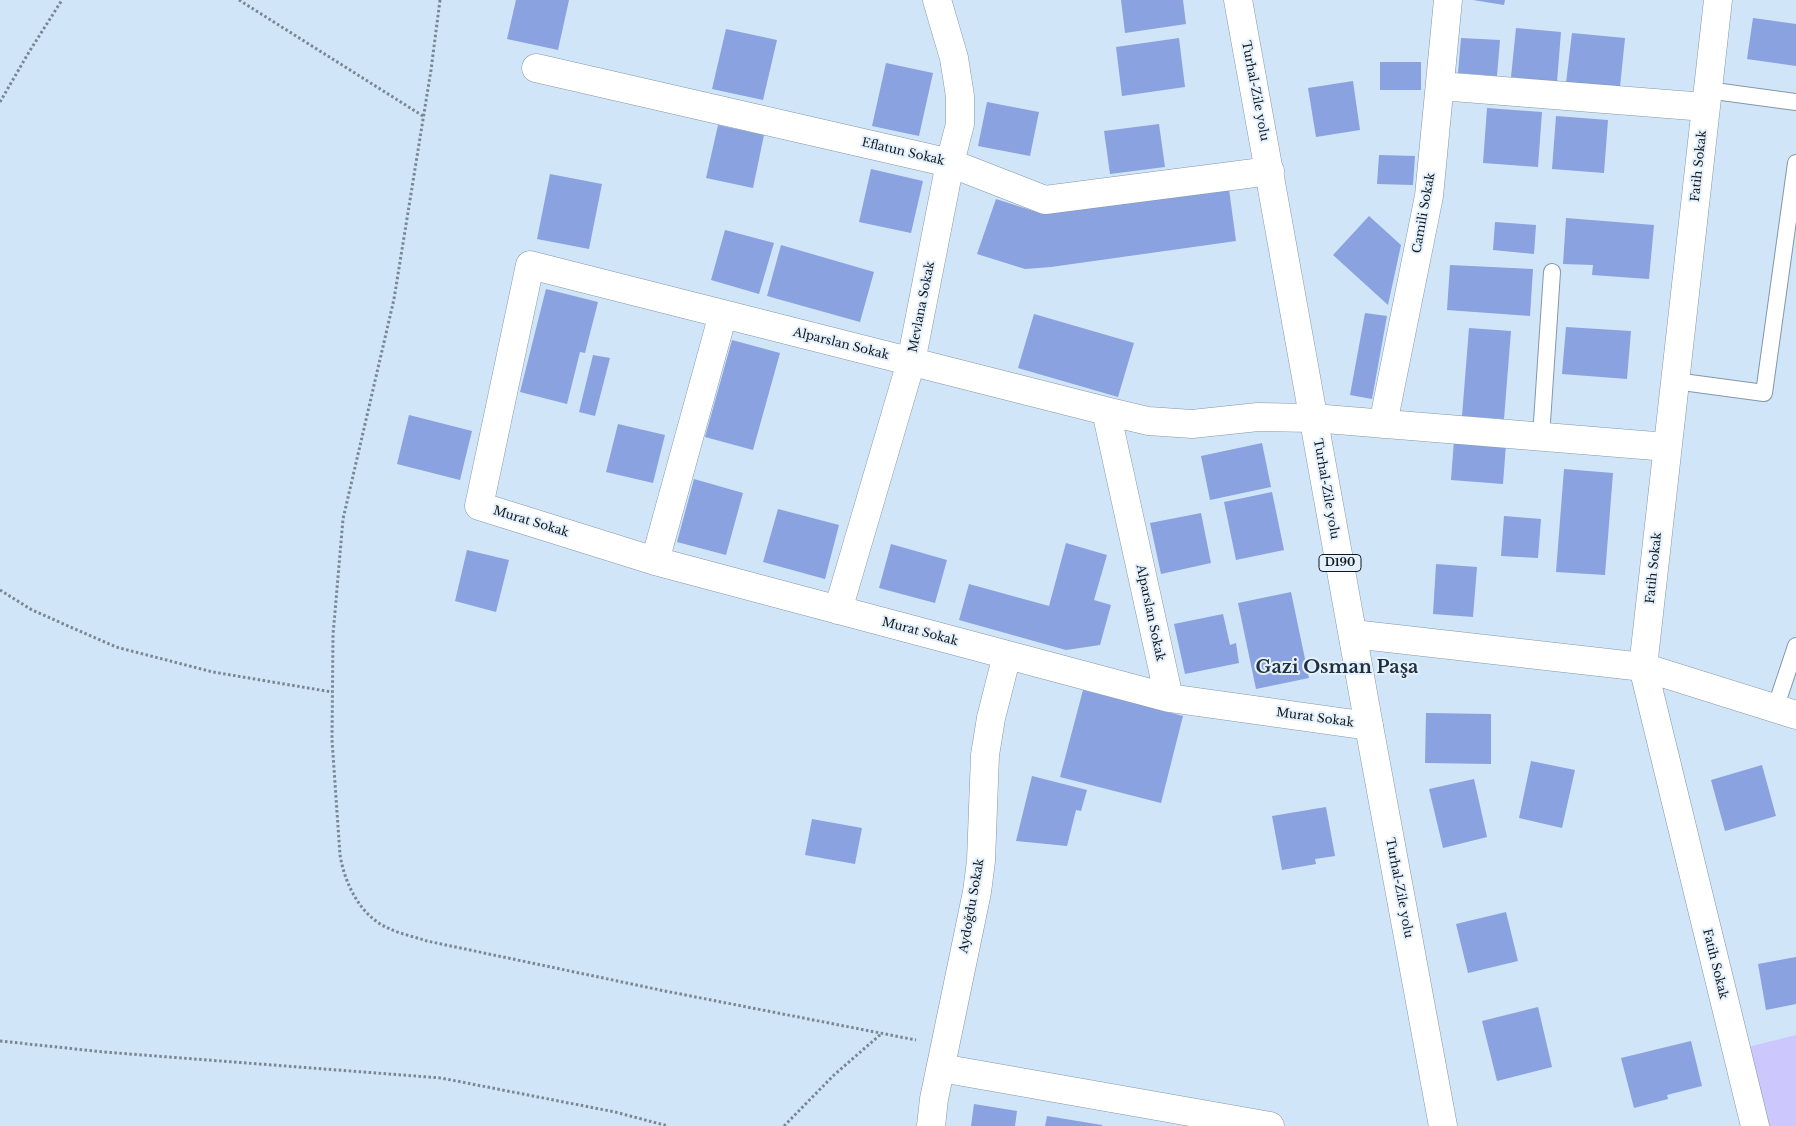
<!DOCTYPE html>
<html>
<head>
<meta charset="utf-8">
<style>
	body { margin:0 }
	canvas { display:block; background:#d0e5f7 }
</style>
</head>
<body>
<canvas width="1796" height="1126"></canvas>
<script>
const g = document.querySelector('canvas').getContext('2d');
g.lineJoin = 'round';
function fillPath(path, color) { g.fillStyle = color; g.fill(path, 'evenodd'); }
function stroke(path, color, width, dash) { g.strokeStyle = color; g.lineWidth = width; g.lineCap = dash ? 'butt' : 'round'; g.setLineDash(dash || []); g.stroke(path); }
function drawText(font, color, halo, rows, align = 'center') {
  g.font = font + ' "Libre Baskerville",serif'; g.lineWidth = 4; g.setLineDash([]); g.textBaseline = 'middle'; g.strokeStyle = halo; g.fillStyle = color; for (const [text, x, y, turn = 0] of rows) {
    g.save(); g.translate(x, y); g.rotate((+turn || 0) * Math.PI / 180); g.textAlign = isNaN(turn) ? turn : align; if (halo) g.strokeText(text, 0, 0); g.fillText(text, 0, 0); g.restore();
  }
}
const green = new Path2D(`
	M1796,1035v91h-41l-19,-76z`);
const building = new Path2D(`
	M516,0h53l-11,50 -51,-11z
	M1121,0h62l3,24 -61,9z
	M1473,0h32l-1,5z
	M1753,18l43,6v42l-49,-7z
	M1516,28l45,4 -4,50 -46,-5z
	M726,29l51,11 -14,60 -51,-11z
	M1572,33l53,5 -5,49 -54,-4z
	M1179,38l6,49 -63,9 -6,-49z
	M1461,38l39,2 -3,36 -39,-3z
	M1380,62h41v28h-41z
	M886,63l47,10 -14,63 -47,-10z
	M1353,81l7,49 -44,7 -8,-49z
	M987,102l52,10 -9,44 -52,-10z
	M1487,108l55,4 -4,55 -55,-4z
	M1556,116l52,4 -4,53 -52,-4z
	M1159,124l6,43 -55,7 -6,-43z
	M718,125l46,10 -11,53 -47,-10z
	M1379,155l36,1 -2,29 -36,-1z
	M871,169l52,12 -12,52 -52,-11z
	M550,174l52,10 -13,65 -52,-10z
	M1229,189l7,52 -185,26 -26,2 -48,-15 19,-55 47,15z
	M1369,216l32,29 -13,60 -55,-50z
	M1566,218l88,7 -5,54 -57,-4 1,-10 -30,-1z
	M1495,222l41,3 -2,29 -41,-4z
	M725,230l49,13 -15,51 -48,-14z
	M781,245l93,27 -14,50 -93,-26z
	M1450,265l83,4 -3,47 -83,-6z
	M546,289l52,13 -13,51 -5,-1 -13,52 -47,-12z
	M1365,313l22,3 -15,83 -22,-4z
	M1034,314l100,29 -16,54 -100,-29z
	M1566,327l65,4 -4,48 -65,-5z
	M1469,328l42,3 -7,88 -42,-3z
	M732,340l48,13 -27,97 -48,-13z
	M593,355l17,3 -15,58 -16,-4z
	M409,415l63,16 -12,49 -63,-16z
	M618,424l47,11 -12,48 -47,-11z
	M1454,440l52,4 -3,40 -52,-4z
	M1262,443l9,44 -61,13 -9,-44z
	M1564,469l49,4 -8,102 -49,-3z
	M694,479l49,14 -17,62 -49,-13z
	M1272,492l12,58 -48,10 -12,-58z
	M778,509l61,16 -14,54 -62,-17z
	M1201,513l10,50 -50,11 -11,-51z
	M1504,516l37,3 -3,39 -37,-2z
	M1066,543l41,12 -13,45 17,5 -11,40 -34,5 -107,-30 10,-36 80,22z
	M891,544l56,16 -12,43 -56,-15z
	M467,550l42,10 -13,52 -41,-11z
	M1436,564l41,3 -4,50 -40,-3z
	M1291,592l18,86 -53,11 -18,-86z
	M1223,614l7,31 6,-2 3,20 -54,11 -11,-50z
	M1083,690l100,26 -22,87 -101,-26z
	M1426,713l65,1v50l-66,-1z
	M1531,761l44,9 -13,58 -43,-10z
	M1762,765l14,51 -51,15 -14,-51z
	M1032,776l55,14 -6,21 -5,-1 -9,36 -51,-5z
	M1474,779l13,58 -44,11 -14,-59z
	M1326,807l9,49 -20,3 1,5 -34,6 -10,-54z
	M812,819l50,9 -7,36 -50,-9z
	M1506,912l12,49 -50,12 -12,-49z
	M1796,957v47l-30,6 -8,-46z
	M1538,1007l14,60 -55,14 -15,-60z
	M1691,1041l11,45 -35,9 1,4 -34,9 -13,-50z
	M974,1104l43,7 -2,15h-44z
	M1047,1116l55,9v1h-57z`);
const path = new Path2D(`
	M239,0l184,116
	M440,0l-9,70 -37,229 -51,220 -10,116 -1,105 8,115c5,30 21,62 50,74 11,5 25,8 37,12l238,50 251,49
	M0,102l29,-50 33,-52
	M0,590l32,20 84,37 97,25 119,20
	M0,1041l104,11 337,26 174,34 53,14
	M784,1126l50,-51 47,-41`);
const lane = new Path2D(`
	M1707,90l89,12
	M1675,381l89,12 32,-230
	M1541,437l11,-165
	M1775,709l21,-63`);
const street = new Path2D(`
	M1718,0l-75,667 112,459
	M536,68l414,95 95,37 225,-29
	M1440,86l265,21
	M1106,411l42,10 44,3 66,-7 55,1 354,29
	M1383,424l46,-228 19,-196
	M655,561l68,-247
	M838,610l73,-248 39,-199 10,-39v-28l-6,-38 -17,-58
	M1353,634l290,33 153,48
	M1169,698l-63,-287 -576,-146 -51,241 176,55 514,137 200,28
	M941,1068l329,58
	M931,1126l3,-27 43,-207 4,-31 4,-106 6,-37 16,-63`);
const primary = new Path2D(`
	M1238,0l131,726 74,400`);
const shields = [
	[1340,563,42]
];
const shieldNames = [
	["D190",1340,563]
];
const streetNames = [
	["Turhal-Zile yolu",1255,91,79],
	["Eflatun Sokak",903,152,13],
	["Fatih Sokak",1699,166,-84],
	["Camili Sokak",1424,213,-80],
	["Mevlana Sokak",922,307,-79],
	["Alparslan Sokak",841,344,14],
	["Turhal-Zile yolu",1326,489,80],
	["Murat Sokak",531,522,17],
	["Fatih Sokak",1654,568,-84],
	["Alparslan Sokak",1150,613,78],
	["Murat Sokak",920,632,15],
	["Murat Sokak",1315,718,8],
	["Turhal-Zile yolu",1399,888,79],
	["Aydoğdu Sokak",972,906,-80],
	["Fatih Sokak",1715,964,76]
];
const districtNames = [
	["Gazi Osman Paşa",1337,668]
];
fillPath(green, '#ccc7fd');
fillPath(building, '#8aa2df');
stroke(lane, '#8497a9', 18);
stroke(street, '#8497a9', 29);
stroke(primary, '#8497a9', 29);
stroke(path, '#798794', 3, [2.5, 2.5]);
stroke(lane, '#fff', 16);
stroke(street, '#fff', 28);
stroke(primary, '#fff', 28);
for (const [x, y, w] of shields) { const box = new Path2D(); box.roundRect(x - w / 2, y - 8.5, w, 17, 4); g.fillStyle = '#e4f1fc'; g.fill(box); stroke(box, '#12191f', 1); }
drawText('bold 11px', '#12191f', null, shieldNames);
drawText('12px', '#12191f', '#e4f1fc', streetNames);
drawText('bold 18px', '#20303f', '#e4f1fc', districtNames);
</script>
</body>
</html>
